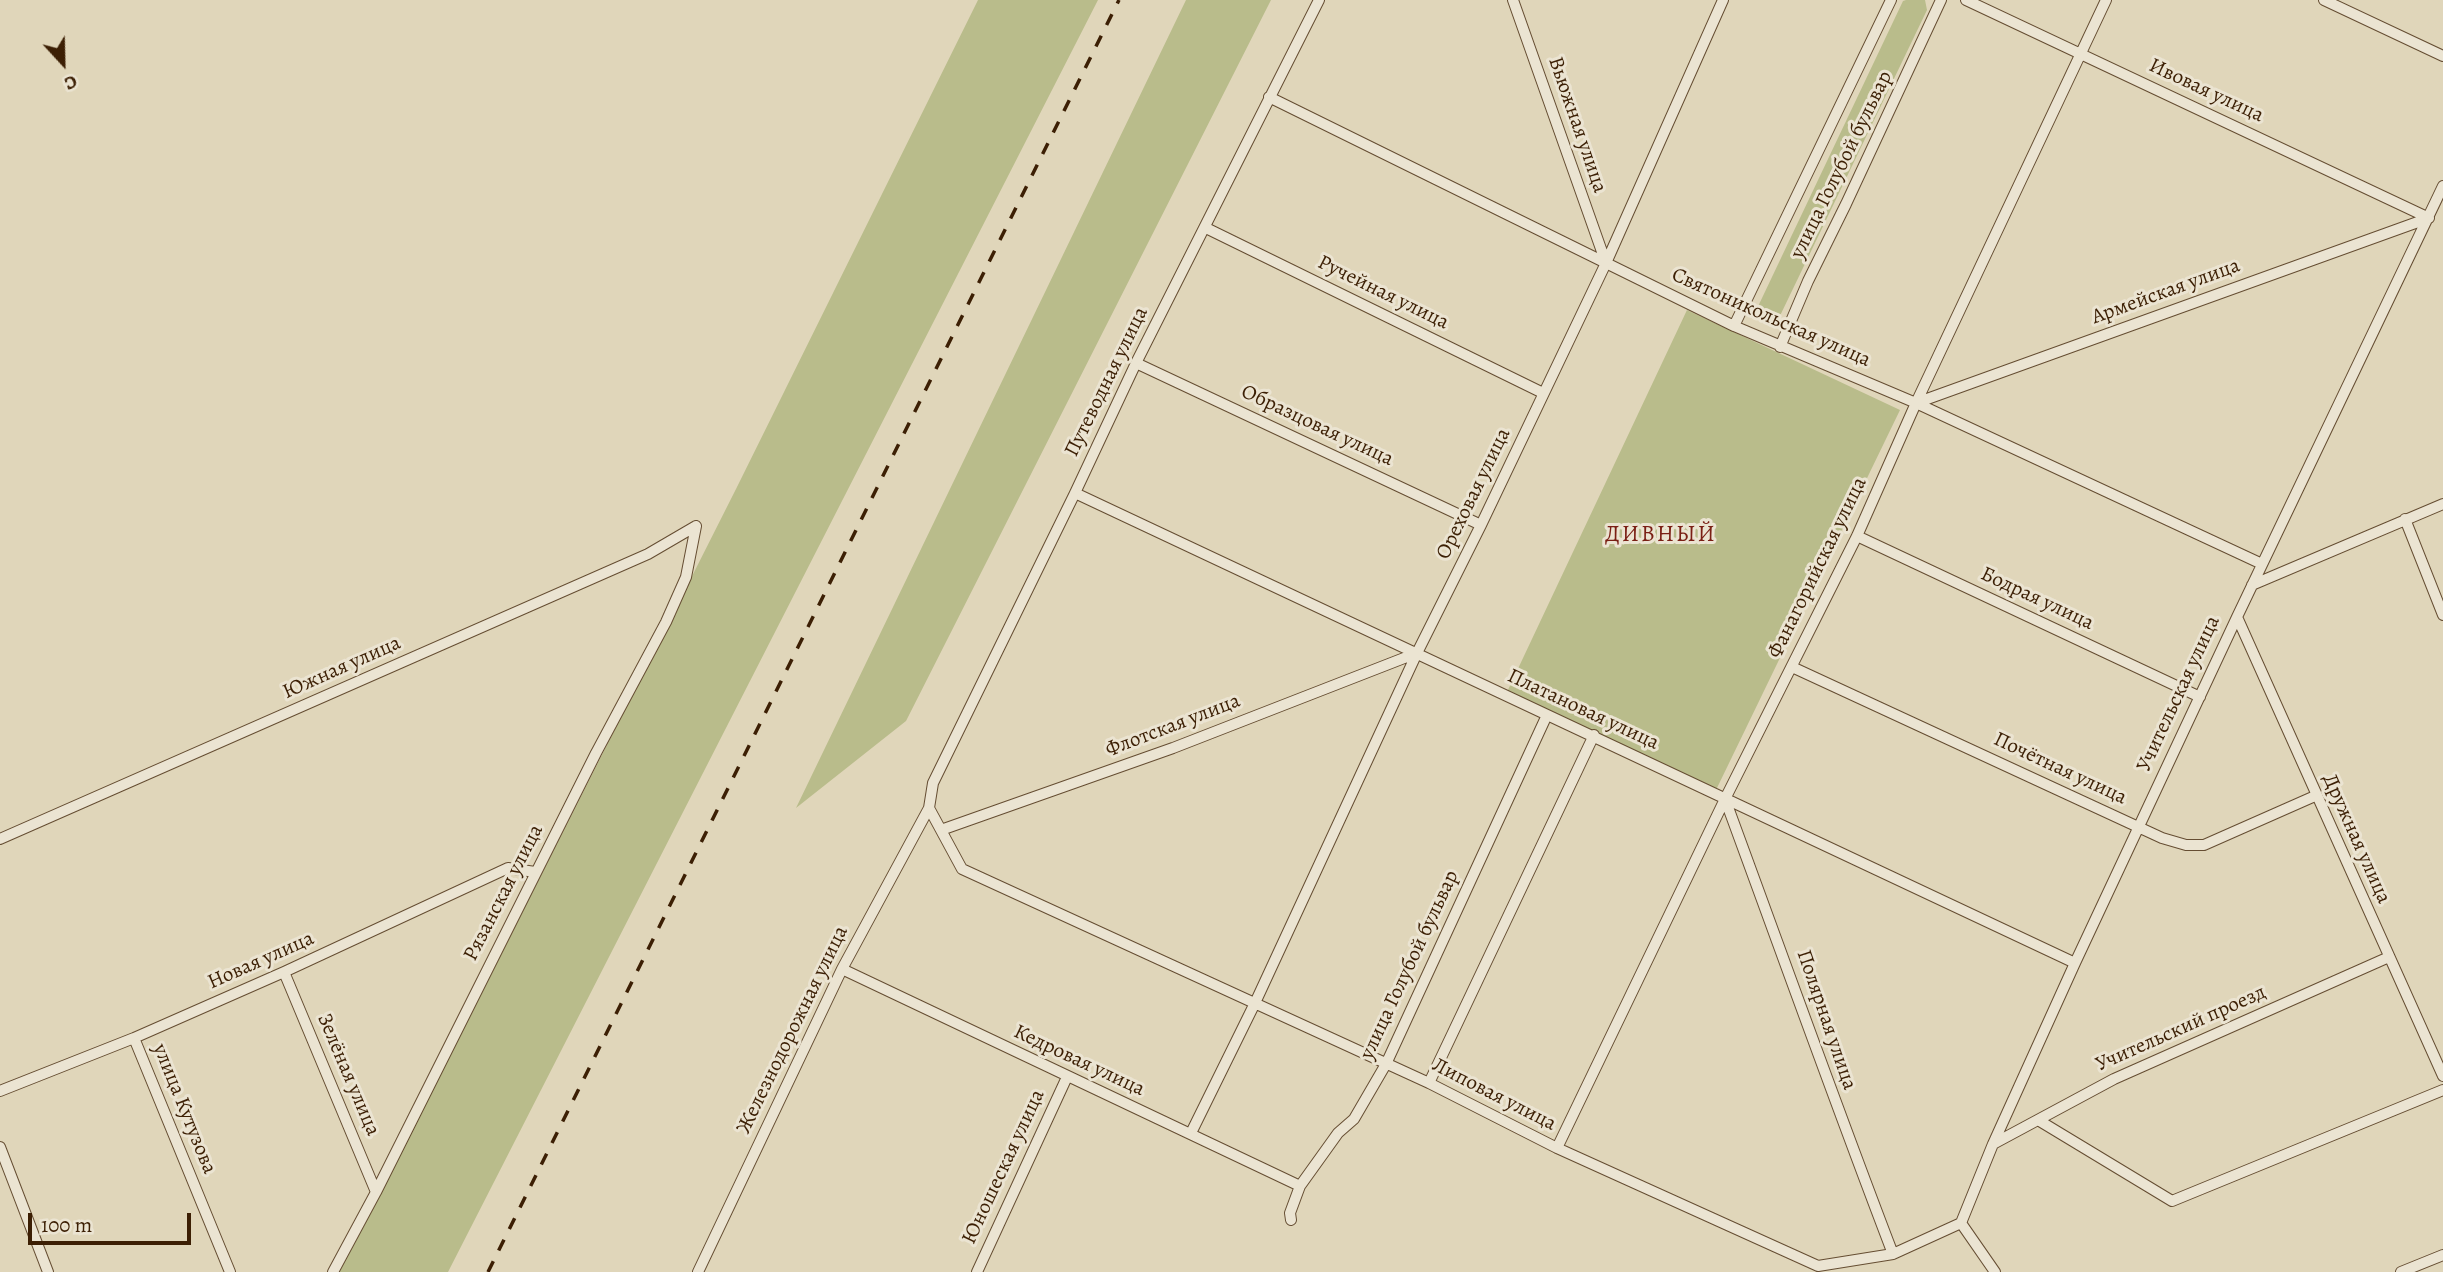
<!DOCTYPE html>
<html>
<head>
<meta charset="utf-8">
<style>
	body { margin:0 }
	#map { position:relative; width:2443px; height:1272px; overflow:hidden; background:#e0d6ba; font-family:Alegreya,serif }
	canvas { display:block }
	.north { position:absolute; left:28px; top:28px; width:70px; height:70px; -webkit-text-stroke:5px #ebe4d2; paint-order:stroke; rotate:158deg; font-size:19px; font-weight:700; line-height:28px; text-align:center; color:#3c1f04 }
	.north::after { content:''; display:block; margin:auto; width:24px; height:32px; background:#3c1f04; clip-path:polygon(50% 0,100% 100%,50% 72%,0 100%) }
	.scale { position:absolute; left:28px; top:1213px; width:163px; height:32px; box-sizing:border-box; border:4px solid #3c1f04; border-top:0; padding-left:9px; font-size:21px; line-height:24px; white-space:nowrap; color:#3c1f04; -webkit-text-stroke:5px #ebe4d2; paint-order:stroke }
</style>
</head>
<body>
<div id="map">
<canvas width="2443" height="1272"></canvas>
<div class="north">С</div>
<div class="scale">100 m</div>
</div>
<script>
const g = document.querySelector('canvas').getContext('2d');
g.lineJoin = 'round';
function fillPath(path, color) { g.fillStyle = color; g.fill(path, 'evenodd'); }
function stroke(path, color, width, dash) { g.strokeStyle = color; g.lineWidth = width; g.lineCap = dash ? 'butt' : 'round'; g.setLineDash(dash || []); g.stroke(path); }
function drawText(font, color, halo, rows, align = 'center') {
  g.font = font + ' Alegreya,serif'; g.lineWidth = 6; g.setLineDash([]); g.textBaseline = 'middle'; g.strokeStyle = halo; g.fillStyle = color; for (const [text, x, y, turn = 0] of rows) {
    g.save(); g.translate(x, y); g.rotate((+turn || 0) * Math.PI / 180); g.textAlign = isNaN(turn) ? turn : align; if (halo) g.strokeText(text, 0, 0); g.fillText(text, 0, 0); g.restore();
  }
}
const green = new Path2D(`
	M978,0h120l-650,1272h-110l60,-113 338,-670z
	M1186,0h85l-365,721 -110,87z
	M1906,0h19l2,10 -150,312 -9,3 -15,-8 150,-316z
	M1687,310l213,100 -184,380 -209,-98z`);
const street = new Path2D(`
	M1319,0l-183,363 -61,130 -142,290 -4,25 33,61 467,214 128,65 261,118 75,-12 68,-31
	M1513,0l93,263
	M1966,0l463,218
	M2324,0l119,56
	M1269,97l465,229 182,77 346,161
	M1206,228l337,165
	M1734,326l157,-326
	M1780,347l28,-66 38,-77 95,-204
	M1136,363l345,162
	M1916,403l513,-185
	M1075,493l1000,470
	M2405,519l38,96
	M1857,536l343,161
	M2252,585l191,-81
	M2237,617l206,459
	M1792,667l370,171 24,7h18l111,-49
	M1725,799c56,152 110,304 168,455
	M941,830l232,-82 244,-95
	M0,839l648,-285 48,-28
	M842,969l458,217
	M284,972l92,220
	M134,1038l96,234
	M1429,1083l165,-348
	M0,1091l134,-53 150,-66 224,-104 27,4
	M2038,1120l134,81 271,-111
	M1191,1133l64,-130 162,-350 64,-128 125,-262 117,-263
	M1993,1144l121,-65 275,-122
	M0,1147l48,125
	M1557,1148l168,-349 132,-263 59,-133 190,-403
	M1291,1220l-1,-7 10,-27 38,-53 16,-14 32,-55 161,-349
	M1961,1223l32,-79 82,-181 162,-346 206,-431
	M1961,1223l34,49
	M333,1272l43,-80 220,-439 70,-131 20,-45 10,-51
	M698,1272l144,-303 87,-161
	M977,1272l90,-195
	M2401,1272l42,-17`);
const rail = new Path2D(`
	M488,1272l631,-1272`);
const streetNames = [
	["Ивовая улица",2206,91,25],
	["Вьюжная улица",1577,125,71],
	["улица Голубой бульвар",1842,165,-64],
	["Армейская улица",2166,292,-20],
	["Ручейная улица",1383,293,26],
	["Святоникольская улица",1771,318,24],
	["Путеводная улица",1107,382,-64],
	["Образцовая улица",1317,426,25],
	["Ореховая улица",1474,494,-64],
	["Фанагорийская улица",1818,568,-64],
	["Бодрая улица",2037,599,25],
	["Южная улица",342,668,-24],
	["Учительская улица",2179,694,-65],
	["Платановая улица",1583,710,25],
	["Флотская улица",1173,726,-21],
	["Почётная улица",2060,769,25],
	["Дружная улица",2356,839,66],
	["Рязанская улица",504,893,-63],
	["Новая улица",261,961,-24],
	["улица Голубой бульвар",1410,965,-65],
	["Полярная улица",1826,1020,71],
	["Учительский проезд",2181,1029,-24],
	["Железнодорожная улица",793,1030,-64],
	["Кедровая улица",1079,1061,25],
	["Зелёная улица",348,1075,67],
	["Липовая улица",1494,1095,27],
	["улица Кутузова",184,1109,68],
	["Юношеская улица",1004,1167,-65]
];
const neighbourhoodNames = [
	["ДИВНЫЙ",1661,535]
];
fillPath(green, '#b9bc8b');
stroke(street, '#654d32', 12);
stroke(street, '#ebe4d2', 10);
stroke(rail, '#3c1f04', 3.5, [12, 12]);
drawText('21px', '#3c1f04', '#ebe4d2', streetNames);
g.letterSpacing = '2px';
drawText('23px', '#7a1f14', '#ebe4d2', neighbourhoodNames);
g.letterSpacing = '0px';
</script>
</body>
</html>
